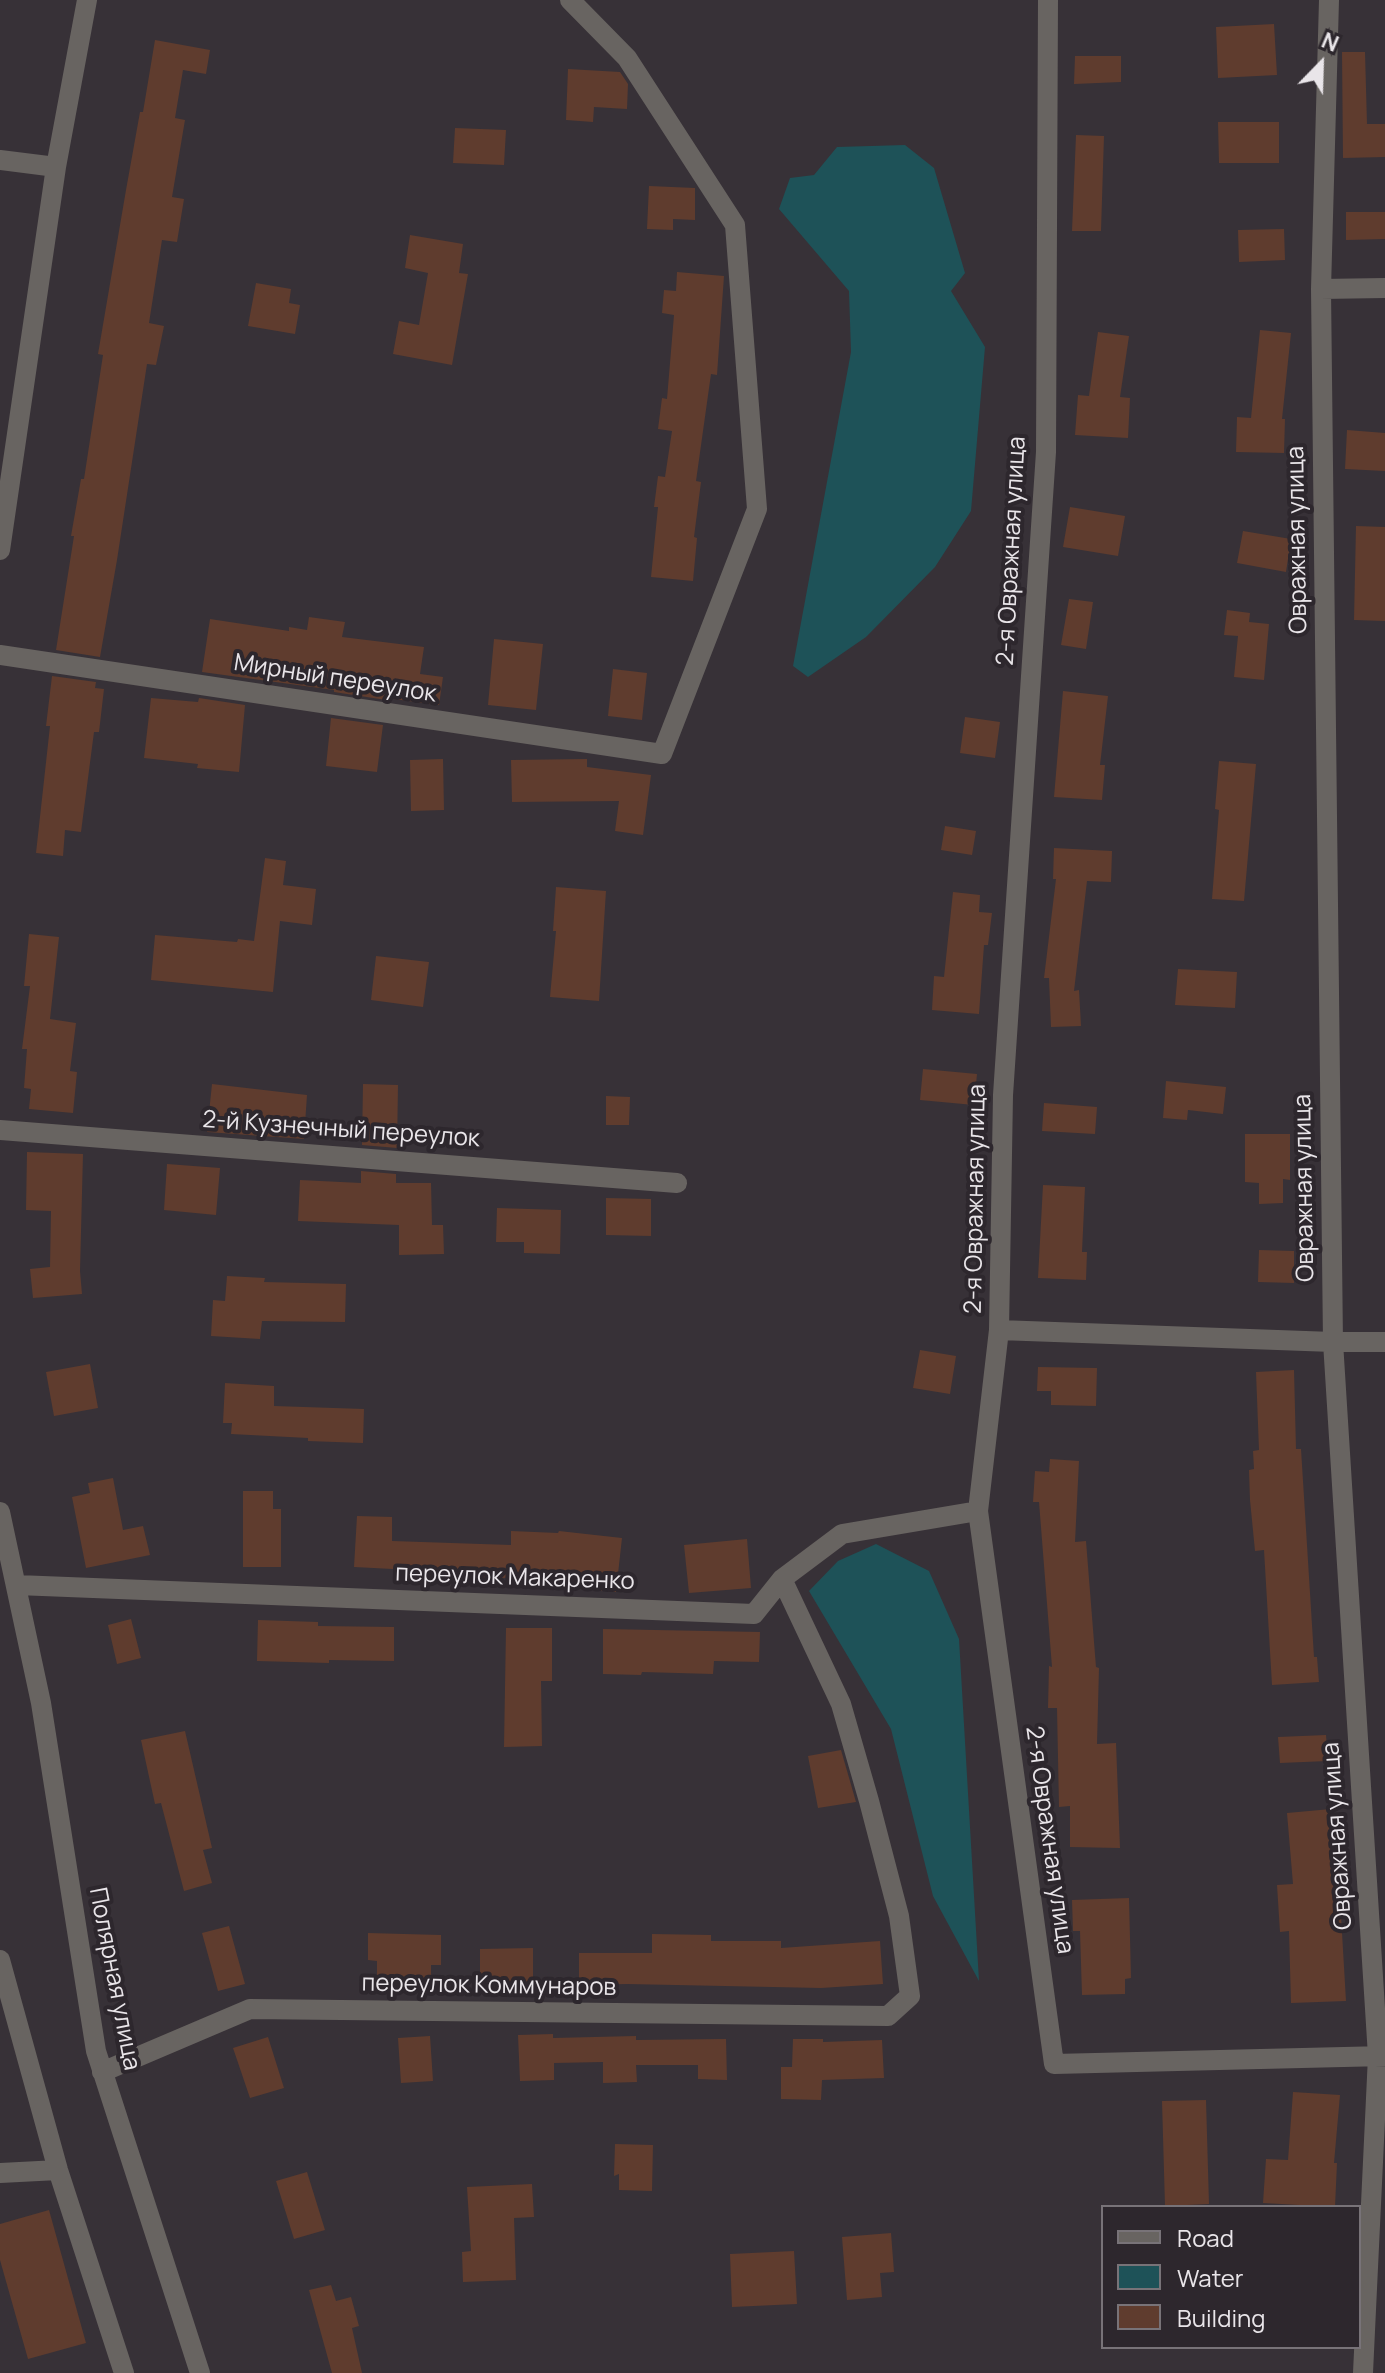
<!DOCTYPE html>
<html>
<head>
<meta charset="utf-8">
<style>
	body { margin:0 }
	#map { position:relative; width:1385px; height:2373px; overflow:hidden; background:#373137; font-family:Manrope,sans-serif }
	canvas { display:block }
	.legend { position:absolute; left:1101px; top:2205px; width:260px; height:144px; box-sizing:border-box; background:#2d272d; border:2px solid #787378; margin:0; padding:10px 14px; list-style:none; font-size:24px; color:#e9e5e9 }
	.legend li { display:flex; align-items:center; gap:16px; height:40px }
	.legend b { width:40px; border:2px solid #787378 }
	.north { position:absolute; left:1281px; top:24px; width:80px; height:80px; -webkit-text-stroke:6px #2d272d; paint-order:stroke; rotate:23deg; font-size:22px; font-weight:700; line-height:32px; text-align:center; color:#e9e5e9 }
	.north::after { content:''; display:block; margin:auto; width:28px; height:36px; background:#e9e5e9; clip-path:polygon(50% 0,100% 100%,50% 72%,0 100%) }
</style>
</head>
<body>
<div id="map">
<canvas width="1385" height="2373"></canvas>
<ul class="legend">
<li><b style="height:10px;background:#686461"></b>Road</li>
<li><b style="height:22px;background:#1e5258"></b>Water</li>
<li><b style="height:22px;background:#5f3c2e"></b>Building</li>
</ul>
<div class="north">N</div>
</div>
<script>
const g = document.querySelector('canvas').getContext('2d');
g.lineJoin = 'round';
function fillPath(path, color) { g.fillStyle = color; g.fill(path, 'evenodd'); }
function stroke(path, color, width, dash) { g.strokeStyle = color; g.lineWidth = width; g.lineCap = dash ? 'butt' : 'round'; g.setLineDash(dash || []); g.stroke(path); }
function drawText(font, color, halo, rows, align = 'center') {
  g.font = font + ' Manrope,sans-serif'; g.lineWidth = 8; g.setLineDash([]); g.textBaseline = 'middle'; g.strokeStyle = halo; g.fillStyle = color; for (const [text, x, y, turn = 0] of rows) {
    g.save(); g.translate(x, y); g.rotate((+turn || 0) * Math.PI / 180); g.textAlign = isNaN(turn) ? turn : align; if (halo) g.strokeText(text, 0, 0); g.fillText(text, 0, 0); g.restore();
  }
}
const water = new Path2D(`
	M905,145l29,23 31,105 -14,18 34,56 -14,164 -36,56 -69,70 -58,40 -15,-11 58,-314 -2,-61 -70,-82 11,-31 24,-3 23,-28z
	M876,1544l53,27 30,68 20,342 -46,-85 -42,-167 -82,-138 29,-30z`);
const building = new Path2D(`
	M1274,24l3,51 -59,3 -2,-51z
	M155,40l55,10 -4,24 -23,-4 -8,48 10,2 -13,77 12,2 -7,43 -15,-2 -13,83 15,3 -8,39 -9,-1 -30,196 -17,97 -44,-7 18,-114h-3l10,-57h3l19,-124 -5,-1 28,-164 14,-78h3z
	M1342,52h23l2,72h18v33l-42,1z
	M1075,56h46v26l-47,2z
	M568,69l52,3 8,12 -1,25 -33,-2 -1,15 -27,-2z
	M1218,122h61v41h-60z
	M455,128l51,2 -2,35 -51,-2z
	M1076,135l28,1 -3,95h-29z
	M649,186l46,2v32l-22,-1v11l-26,-1z
	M1346,212h39v27l-39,1z
	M1284,229l1,31 -46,2 -1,-32z
	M410,235l53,9 -4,29 9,1 -16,91 -59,-11 6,-33 20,4 9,-52 -23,-5z
	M677,272l47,4 -7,99 -6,-1 -15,107 5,1 -7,55 3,1 -4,43 -42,-4 7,-70h-4l4,-31 7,1 7,-46 -14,-2 4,-31 5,1 7,-84 -12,-2 2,-23 12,1z
	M256,283l35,6 -2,14 11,2 -5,29 -47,-8z
	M1260,330l31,3 -9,86h3l-1,34 -48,-1 1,-35 14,1z
	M1098,332l31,4 -9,61 10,1 -2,40 -53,-3 3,-40 11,1z
	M1347,430l38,3v38l-40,-2z
	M1070,507l55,9 -7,40 -55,-9z
	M1356,526l29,1v94l-31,-1z
	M1243,531l48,8 -5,33 -49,-9z
	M1069,599l24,3 -7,47 -25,-4z
	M1227,610l23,3 -1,9 20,2 -5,56 -30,-3 4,-41 -14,-1z
	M309,617l36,5 -3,15 82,10 -4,27 23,3 -4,28 -53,-7v2l-52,-8v-2l-132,-18 8,-53 79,12v-4l18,3z
	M494,639l49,5 -7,66 -48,-5z
	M613,669l34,4 -5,47 -34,-4z
	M52,676l44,6 -1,6 9,1 -5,43h-5l-13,100 -16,-2 -2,26 -27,-3 14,-127h-4z
	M1063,691l45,5 -8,69h5l-3,35 -48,-3z
	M151,698l47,4 1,-4 46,7 -6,67 -42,-4 1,-4 -54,-6z
	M965,717l35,5 -5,36 -35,-5z
	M331,718l52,7 -6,47 -51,-6z
	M443,759l1,51 -33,1 -1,-51z
	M587,759v8l64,8 -8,60 -28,-4 4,-30 -107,1 -1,-42z
	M1219,761l37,3 -12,137 -32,-2 7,-89 -4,-1z
	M945,826l31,5 -4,24 -31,-5z
	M1054,848l58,3 -1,31 -24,-1 -13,110 5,-1 2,36 -30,1 -2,-49h-5l12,-99h-3z
	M265,858l21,3 -3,24 33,4 -4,36 -32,-4 -7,71 -122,-12 4,-45 82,7 1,-3 16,2z
	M556,887l50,4 -7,110 -49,-4 6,-66h-3z
	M953,892l27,3 -1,17 13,1 -4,32h-4l-5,69 -47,-4 2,-34 10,1z
	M29,934l30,3 -9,82 26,4 -6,48 7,1 -4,41 -44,-4 2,-20 -7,-1 3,-39h-5l8,-63h-6z
	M376,956l53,6 -6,45 -52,-7z
	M1178,969l59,3 -2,36 -60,-3z
	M923,1069l54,5 -3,31 -54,-5z
	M1166,1081l60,6 -3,27 -35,-4 -1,10 -24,-2z
	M212,1084l95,11 -3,44 -97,-7z
	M363,1084l35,1 -1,63 -35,-3z
	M606,1096l24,1 -1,28h-23z
	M1044,1103l53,4 -2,27 -53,-3z
	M1245,1134h45v46l-7,-1v24l-24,1v-21l-14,-1z
	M27,1152l56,2 -3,117 2,23 -49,4 -3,-29 20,-2 1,-56 -25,-1z
	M167,1164l53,4 -4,47 -52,-5z
	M361,1171l35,3v9h35l1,42h11l1,29 -45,1v-30l-101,-4 2,-41 61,3z
	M1043,1185l42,2 -3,65h5l-1,28 -48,-2z
	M606,1198l45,1v37l-45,-1z
	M497,1208l64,2 -1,44 -36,-1v-11h-28z
	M1259,1250l35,1v32l-36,-1z
	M227,1276l38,2 -1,4 82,2 -1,38 -83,-1 -2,18 -49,-3 2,-36 12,1z
	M920,1350l36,6 -6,38 -37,-6z
	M90,1364l8,44 -44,8 -8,-44z
	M1038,1367l59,1 -1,38 -45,-1v-14h-14z
	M1294,1370l2,79h5l13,208h3l2,25 -47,3 -8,-135 -9,1 -5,-51 -1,-30 5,-1 -1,-18 6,-1 -3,-78z
	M225,1383l49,3v20l90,3 -1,34 -55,-2v-3l-77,-4 1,-11h-9z
	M1050,1459l29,2 -4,81 11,-1 10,126 3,1 -2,76 19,-1 4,105 -50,-1v-41l-11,1 -2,-99h-9l1,-42 3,1 -13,-165h-6l2,-31 14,1z
	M113,1478l10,52 20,-4 7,29 -64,13 -14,-71 18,-4 -2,-10z
	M243,1491h30v18h8v58h-38z
	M357,1516l35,1v24l119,4v-14l47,2 1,-2 63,7 -6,54 -63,-7v-3l-44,-1v-3l-98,-2 1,-6 -58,-3z
	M747,1539l4,49 -62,5 -5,-48z
	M131,1619l10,39 -24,6 -9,-39z
	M258,1620l60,2v4l76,1v34l-65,-1v3l-72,-2z
	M506,1628h46v53h-11l1,65 -38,1z
	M603,1629l157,3 -1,30 -45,-1 -1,13 -71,-2 -1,3 -38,-1z
	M185,1731l27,117 -9,2 9,33 -28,8 -23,-88 -6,1 -14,-64z
	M1326,1735l2,26 -48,2 -2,-26z
	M841,1750l15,52 -38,6 -10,-52z
	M1331,1809l6,72h2l7,120 -55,2 -2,-72 -9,1 -3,-47 16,-1 -6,-71z
	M1129,1898l2,80 -6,1v15l-43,1 -2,-64h-7l-1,-31z
	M229,1926l16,58 -27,7 -16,-58z
	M368,1933l73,2v30h-10v20h-54v-24l-9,-1z
	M652,1934l59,1v6h70v7l99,-7 3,43 -62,4 -194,-4 -48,1v-32h73z
	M533,1948v34l-53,1v-34z
	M553,2034v4l83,-2v4l90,-1 1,41 -29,-1v-14h-62l1,17 -34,1v-21l-49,1v17l-34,1 -2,-46z
	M430,2036l3,45 -32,2 -3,-45z
	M268,2037l16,51 -34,10 -17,-50z
	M793,2039h30v3l59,-2 2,38 -62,2 -1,20 -40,-1v-32h11z
	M1293,2092l47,3 -6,68h3l-2,44 -72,-4 3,-44 22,1z
	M1206,2100l3,104 -44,2 -3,-105z
	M615,2144l38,1 -1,46 -33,-1v-16l-5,2z
	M307,2172l18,58 -31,9 -18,-58z
	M532,2184l2,33 -20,1 2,62 -53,2 -1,-30 9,-1 -4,-64z
	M49,2210l37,133 -58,16 -28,-99v-36z
	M891,2233l3,39 -14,1 2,24 -35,3 -5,-63z
	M794,2251l3,53 -65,3 -2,-53z
	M331,2285l5,16 15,-4 8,29 -7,2 10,45h-30l-23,-83z`);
const minor = new Path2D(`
	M1048,0l-2,452 -43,643 -4,235 -21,181 76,553 331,-8
	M1329,0l-8,289 12,1053 45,714 -15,317
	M0,160l56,7
	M1321,289l64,-1
	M0,550l56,-383 31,-167
	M0,655l662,99 95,-245 -22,-284 -108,-167 -57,-58
	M0,1130l677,53
	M999,1330l334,12h52
	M0,1512l41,191 55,348 104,322
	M17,1585l737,29 28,-35 60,-45 136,-23
	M0,1960l58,210 66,203
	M102,2072l148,-63 638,7 22,-20 -11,-80 -30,-115 -28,-97 -59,-125
	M0,2173l58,-3`);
const streetNames = [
	["Овражная улица",1298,540,-91],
	["2-я Овражная улица",1012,551,-87],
	["Мирный переулок",335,679,9],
	["2-й Кузнечный переулок",341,1130,4],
	["Овражная улица",1305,1188,-91],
	["2-я Овражная улица",976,1199,-89],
	["переулок Макаренко",515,1578,2],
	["Овражная улица",1338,1836,-94],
	["2-я Овражная улица",1049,1840,82],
	["Полярная улица",114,1979,79],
	["переулок Коммунаров",489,1986,1]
];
fillPath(water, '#1e5258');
fillPath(building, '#5f3c2e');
stroke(minor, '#686461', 20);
drawText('24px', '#e9e5e9', '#2d272d', streetNames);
</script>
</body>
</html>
